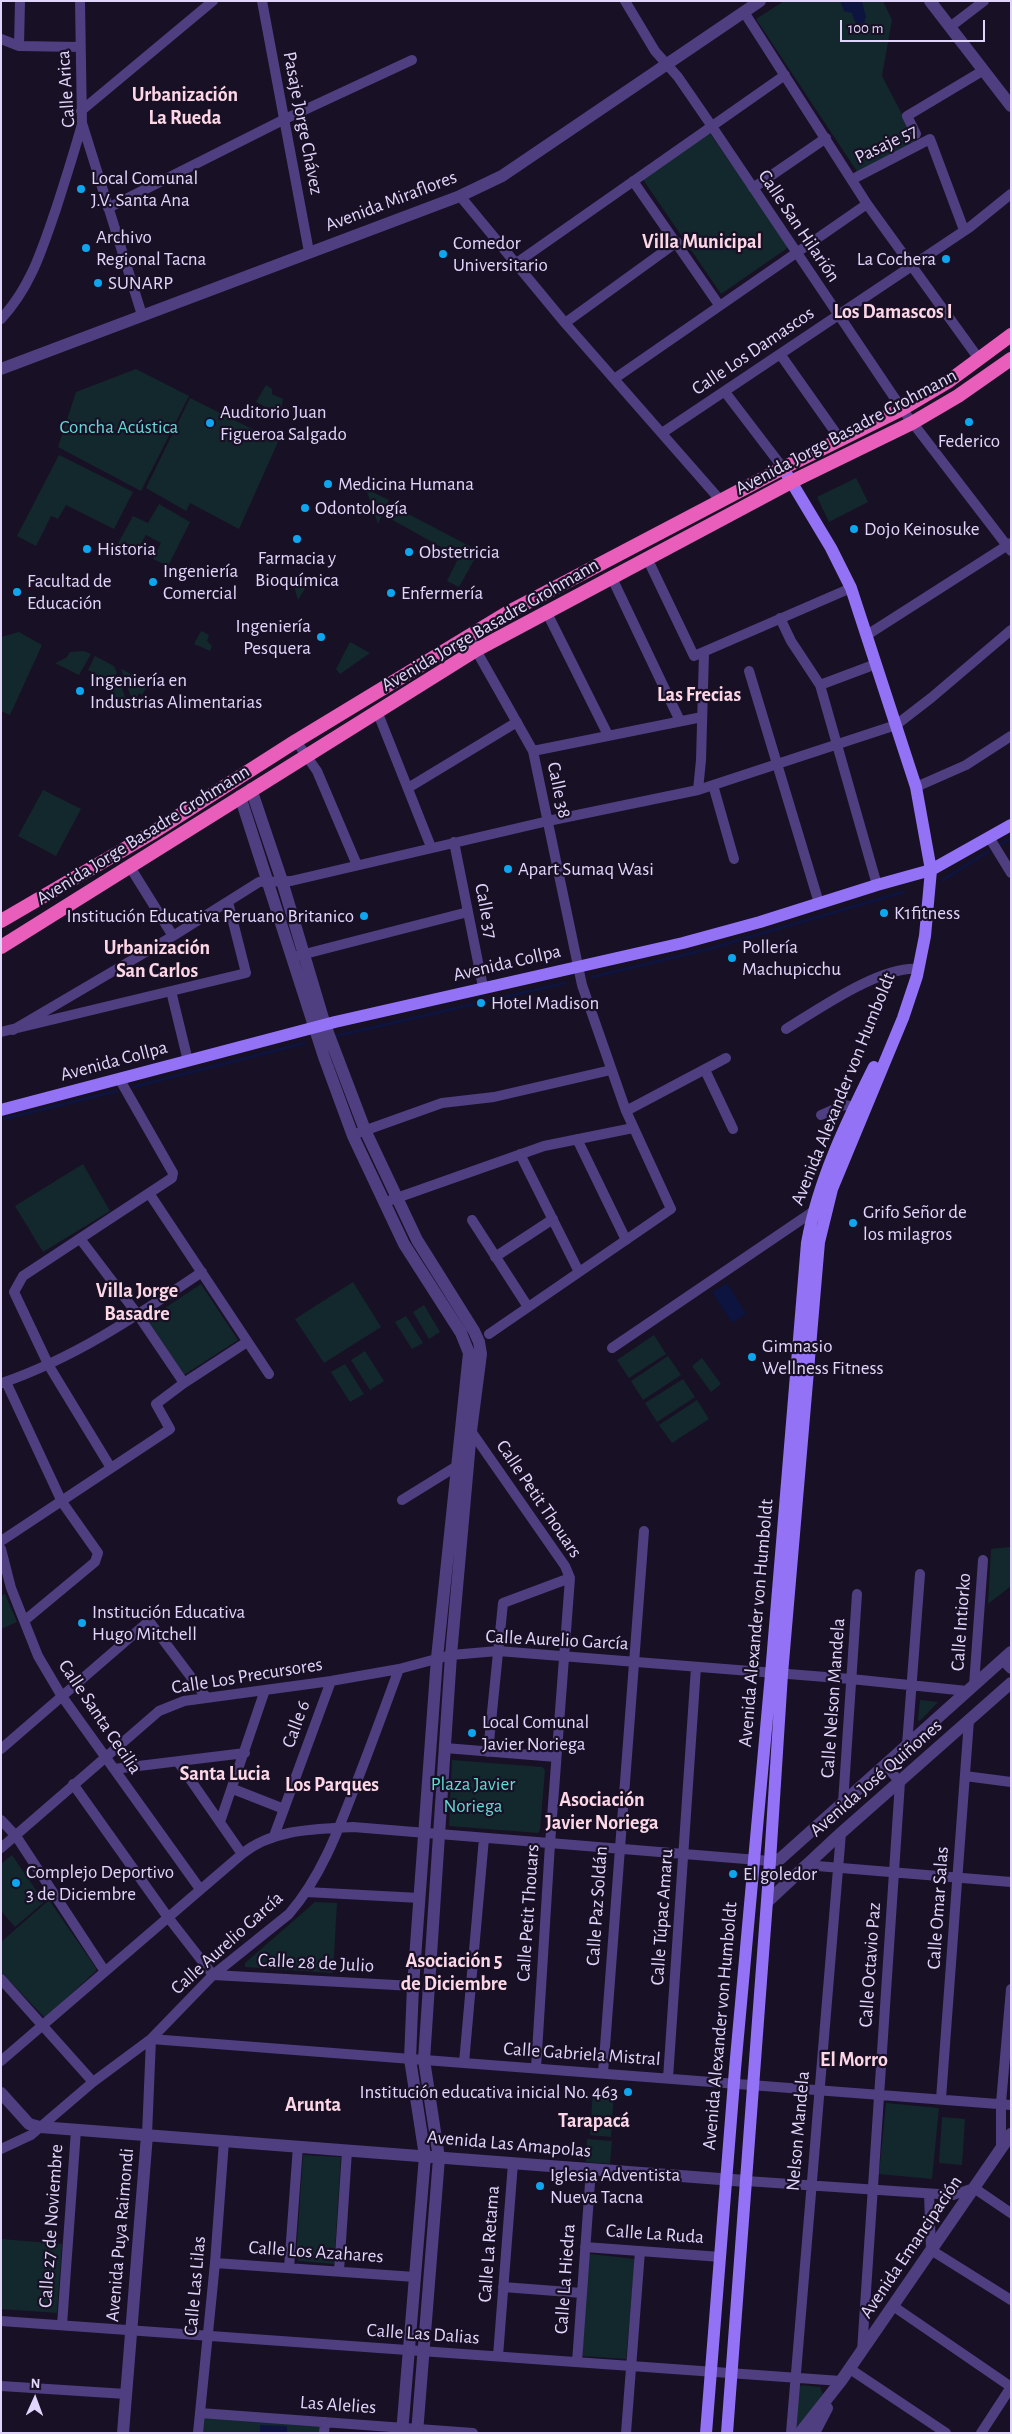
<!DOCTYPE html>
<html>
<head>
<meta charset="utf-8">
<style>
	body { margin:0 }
	#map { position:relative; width:1012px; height:2434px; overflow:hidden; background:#181024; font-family:"Alegreya Sans",sans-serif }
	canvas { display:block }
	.frame { position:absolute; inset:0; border:2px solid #e2d5fc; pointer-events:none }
	.north { position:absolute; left:10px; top:2374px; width:50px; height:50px; -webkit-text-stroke:4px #181024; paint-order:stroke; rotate:2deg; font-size:14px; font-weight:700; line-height:20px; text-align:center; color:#e2d5fc }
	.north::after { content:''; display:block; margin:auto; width:18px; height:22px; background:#e2d5fc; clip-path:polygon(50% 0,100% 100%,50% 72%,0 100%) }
	.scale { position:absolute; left:840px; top:20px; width:145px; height:22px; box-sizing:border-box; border:2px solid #e2d5fc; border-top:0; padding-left:6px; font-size:15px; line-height:18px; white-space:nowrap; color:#e2d5fc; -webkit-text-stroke:4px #181024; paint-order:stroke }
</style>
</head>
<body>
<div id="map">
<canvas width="1012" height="2434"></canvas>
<div class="frame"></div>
<div class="north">N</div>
<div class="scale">100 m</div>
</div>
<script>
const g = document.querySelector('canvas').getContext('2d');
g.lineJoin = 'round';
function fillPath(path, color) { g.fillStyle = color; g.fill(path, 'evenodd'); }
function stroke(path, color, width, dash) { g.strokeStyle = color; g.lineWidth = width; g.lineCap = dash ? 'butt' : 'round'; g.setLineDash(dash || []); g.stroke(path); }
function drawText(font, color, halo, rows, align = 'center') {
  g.font = font + ' "Alegreya Sans",sans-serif'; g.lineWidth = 4.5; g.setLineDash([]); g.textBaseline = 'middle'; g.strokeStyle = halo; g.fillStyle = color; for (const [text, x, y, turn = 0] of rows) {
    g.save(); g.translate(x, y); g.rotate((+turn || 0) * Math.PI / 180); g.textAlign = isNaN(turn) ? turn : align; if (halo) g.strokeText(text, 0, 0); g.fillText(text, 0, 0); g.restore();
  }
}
const green = new Path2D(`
	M784,1h99l9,19 -10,56 34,65 -58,32 -102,-154z
	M709,132l80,115 -68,47 -79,-116z
	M136,369l53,27 -48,95 -83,-44 18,-55z
	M266,385l6,4v5l11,5 -3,16 -24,-13z
	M190,398l88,44 -39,87 -49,-26 -4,8 -40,-23z
	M59,455l74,37 -19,37 -48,-24 -8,14 -7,-3 -15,30 -19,-10z
	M856,478l12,24 -39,20 -12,-25z
	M366,489l23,11 -11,24z
	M159,504l31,18 -22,44 -15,-7 8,-16 -15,-8 -13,22 -18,-8 18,-33 15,7z
	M393,506l86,45 -20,36 -12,-6 12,-24 -70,-39z
	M307,581l2,1 -11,18 -4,-14z
	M201,631l8,4 -2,6 5,5 -2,5 -16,-7z
	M19,632l23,13 -32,70 -9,-4v-74z
	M350,642l20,11 -30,21 -4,-5z
	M84,651l7,3 -12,21 -24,-12 11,-5 4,-6z
	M95,656l19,10 3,7 -6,9 -23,-12z
	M121,669l28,14 -7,12 -3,-2 -4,8 -3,-1z
	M119,679l8,24 -16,-8z
	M43,790l38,19 -25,47 -38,-20z
	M83,1164l27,47 -67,41 -28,-46z
	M353,1282l28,45 -57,36 -29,-44z
	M201,1284l37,56 -54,35 -37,-55z
	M424,1305l16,27 -11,7 -16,-27z
	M406,1316l17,27 -11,6 -17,-27z
	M654,1335l12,19 -37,24 -12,-18z
	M365,1351l19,30 -14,9 -19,-30z
	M668,1356l13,19 -38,25 -12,-19z
	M702,1358l19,26 -10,8 -19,-26z
	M345,1364l19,30 -14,8 -19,-30z
	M683,1379l12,18 -38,25 -12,-19z
	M697,1400l12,19 -37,24 -13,-18z
	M1011,1547v39l-23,18 3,-55z
	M5,1594l12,28 -16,7v-33z
	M920,1700l18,2 -18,19 -2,-1z
	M452,1760l90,7 3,3 -5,60 -2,3 -89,-7z
	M12,1855l32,47 -29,25 -14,-16v-47z
	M49,1900l47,68v3l-51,47 -44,-46v-30z
	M315,1902l22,1 -4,70 -88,-6v-4z
	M593,2090l21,2 -3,45 -21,-2z
	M886,2103l53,5 -7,71 -53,-5z
	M942,2117l23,2 -3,46 -23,-2z
	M587,2139l25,2 -2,23 -24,-2z
	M303,2155l38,2 -7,107 -35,-3 -3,-4z
	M1,2239l61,5 -5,69 -56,-4z
	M590,2254l45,5 -9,100 -44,-3 6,-99z
	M802,2385l18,2 3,7 -25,35 -4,-2 4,-39z
	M203,2417l118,9 -1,7h-118z`);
const water = new Path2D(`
	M840,1h22l4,16 -2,6 -5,1 -4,-2 -3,-9 -8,-2z
	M727,1283l19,31 -14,9 -20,-31z
	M260,2425l27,1v7h-27z`);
const stream = new Path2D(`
	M1001,844l10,-6
	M943,880l46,-29
	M592,977l117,-28 194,-57
	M336,1036l229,-53
	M133,1087l172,-44
	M4,1119l113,-28`);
const minor = new Path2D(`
	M80,1l2,122 60,192
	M262,1l47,251
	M625,1l30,50 23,26 33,48 191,284 109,142
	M744,12l123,192 112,155
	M950,27l34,-26
	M1,39l18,7 61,1
	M19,46l1,-45
	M81,111l132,-110
	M916,134l-9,-18 77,-46
	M853,179l77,-40 34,91
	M633,181l86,124
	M753,188l73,-50
	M460,196l105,127 156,178
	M108,208l177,-89 127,-59
	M515,264l270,-189
	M1,319c30,-32 41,-70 55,-110 9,-28 18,-56 26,-85
	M565,323l112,-81
	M780,354l60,85
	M614,379l253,-175
	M725,392l58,76
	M662,433l308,-206 41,-33
	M647,558l47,98 157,-68
	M611,576l69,145
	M546,611l62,124
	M780,618l11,23 29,44 57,200
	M867,635l144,-92
	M468,636l65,115 49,234 44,126 100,-53
	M749,671l70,232
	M820,685l56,-21
	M377,711l54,136
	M296,741l21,30 40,94
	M533,751l169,-34
	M713,785l21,74
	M916,787l50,-22 45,-29
	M408,788l109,-66
	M698,790l3,-30 3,-107
	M989,837l22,36
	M454,842l29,145
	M130,867l43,69
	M297,956l171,-44
	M171,991l17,70
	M786,1029c33,-20 95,-64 133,-60
	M13,1030l160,-94 86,-54 32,-1 257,-60 150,-31 198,-65 35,-27 80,-68
	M1,1032l245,-59 -18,-71
	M705,1070l28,59
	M821,1115l23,-10 16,3
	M358,1133l84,-30 52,-6 117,-27
	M577,1139l49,101
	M520,1154l59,118
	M149,1193l120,181
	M391,1200l153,-54 89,-18
	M472,1220l56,87
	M81,1240l57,75 46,68 63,-41
	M495,1257l58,-38
	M489,1334l182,-125 -45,-98
	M612,1348l202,-137 3,1
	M6,1382l56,120 36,51 -3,9 -71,59
	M2,1383c73,-25 136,-68 200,-111
	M471,1431l94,135 5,12 -20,266 -14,224
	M111,1468l-62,-102 -35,-74 9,-16 149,-98 1,-5 -53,-93
	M402,1500l55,-34
	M1,1541l169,-112 -14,-25 28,-21
	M1,1549l10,39 27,68 23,39 139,194
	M1002,1660l9,9
	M974,1685l9,-125
	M907,1745l13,-171
	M445,1748l111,9
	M1,1749l148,-128 57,76
	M488,1752l15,-149 67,-25
	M178,1762l64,92
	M114,1769l131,-16
	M965,1776l46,6
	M73,1784l94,132 46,59 200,11
	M233,1789l51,20
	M843,1803l14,-209
	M1,1820l15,16 88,134
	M220,1822l45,-132
	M274,1836l57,-155
	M1,1848l158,-137 25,-10 147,-20 68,-12
	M805,1865l206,17
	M306,1892l114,6
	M1,1979l92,103
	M151,2039l860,66
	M1,2061l241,-207c30,-25 73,-25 111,-27l417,34
	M464,2063l20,-225
	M603,2073l41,-542
	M668,2078l28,-411
	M941,2099l28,-379
	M147,2135l4,-96
	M1001,2148v-45l10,-114
	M1,2149l30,-14 62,-53 58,-43 62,-64 76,-61c34,-39 52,-91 70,-138 14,-36 27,-72 40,-107l52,-14 47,-4 353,28 116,12
	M746,2181l207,14 21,-7 37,25
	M929,2194l2,56 80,50
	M585,2247l136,10
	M215,2263l200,14
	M289,2268l9,-122
	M339,2271l8,-120
	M503,2287l79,6
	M893,2306l118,81
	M1,2321l840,60
	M62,2325l14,-195
	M862,2351l38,-569 -15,-17
	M498,2356l15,-193
	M577,2362l14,-193
	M850,2369l96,64
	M1,2386l125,8
	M200,2413l273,20
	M198,2433l17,-170 9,-122
	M324,2433l1,-11
	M626,2433l14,-182
	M791,2433l50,-600
	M981,2433l30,-46`);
const tertiary = new Path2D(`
	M930,1l81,105
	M1,369l459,-173 42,-20 258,-175
	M251,789l31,92 43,144 40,105 52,110 57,91 5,11 2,12 -10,77 -20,224 -27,405 15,98 -22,275
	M240,796l84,261 29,79 51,108 57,89 8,20 -32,305 -24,328 -3,73 15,97 -23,277
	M770,1861l10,-2 231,-207
	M767,1902l74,-69 170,-150
	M1,2093l28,31 11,3 706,54
	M123,2433l24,-298
	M800,2433l41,-52 170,-247
	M814,2433l13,-25`);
const secondary = new Path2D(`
	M1,1110l334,-88 348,-79 77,-21 117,-37 54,-15 80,-45
	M706,2433l29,-364 36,-395 36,-431c11,-62 39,-120 67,-176
	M727,2433l43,-572 12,-187 37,-432 13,-53 71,-171 14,-42 8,-40 6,-66 -15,-83 -65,-199 -20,-40 -48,-80`);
const trunk = new Path2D(`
	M1,921l151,-88 144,-92 211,-128 276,-145 119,-59 47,-28 62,-46
	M1,947l475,-297 315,-168 121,-59 46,-27 53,-37`);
const markers = [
	[81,189,5,"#0ea6ef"],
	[86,248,5,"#0ea6ef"],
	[443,254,5,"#0ea6ef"],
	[946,259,5,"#0ea6ef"],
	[98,283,5,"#0ea6ef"],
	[969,422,5,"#0ea6ef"],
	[210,423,5,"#0ea6ef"],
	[328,484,5,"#0ea6ef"],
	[305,508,5,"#0ea6ef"],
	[854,529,5,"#0ea6ef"],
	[297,539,5,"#0ea6ef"],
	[87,549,5,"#0ea6ef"],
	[409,552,5,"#0ea6ef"],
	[153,582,5,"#0ea6ef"],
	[17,592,5,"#0ea6ef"],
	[391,593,5,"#0ea6ef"],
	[321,637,5,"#0ea6ef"],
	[80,691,5,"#0ea6ef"],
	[508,869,5,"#0ea6ef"],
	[884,913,5,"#0ea6ef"],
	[364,916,5,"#0ea6ef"],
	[732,958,5,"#0ea6ef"],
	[481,1003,5,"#0ea6ef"],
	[853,1223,5,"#0ea6ef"],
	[752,1357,5,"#0ea6ef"],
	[82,1623,5,"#0ea6ef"],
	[472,1733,5,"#0ea6ef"],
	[733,1874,5,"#0ea6ef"],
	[16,1883,5,"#0ea6ef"],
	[628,2092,5,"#0ea6ef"],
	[540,2186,5,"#0ea6ef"]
];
const streetNames = [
	["Calle Arica",66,89,-94],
	["Pasaje Jorge Chávez",303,123,79],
	["Pasaje 57",886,144,-26],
	["Avenida Miraflores",391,201,-21],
	["Calle San Hilarión",799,226,56],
	["Calle Los Damascos",753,351,-34],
	["Avenida Jorge Basadre Grohmann",846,432,-28],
	["Avenida Jorge Basadre Grohmann",490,625,-30],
	["Calle 38",559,790,78],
	["Avenida Jorge Basadre Grohmann",143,835,-32],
	["Calle 37",486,911,79],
	["Avenida Collpa",507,963,-13],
	["Avenida Collpa",114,1061,-15],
	["Avenida Alexander von Humboldt",843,1089,-68],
	["Calle Petit Thouars",539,1499,56],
	["Calle Intiorko",961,1622,-86],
	["Avenida Alexander von Humboldt",756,1623,-85],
	["Calle Aurelio García",557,1640,3],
	["Calle Los Precursores",247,1676,-9],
	["Calle Nelson Mandela",833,1698,-86],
	["Calle Santa Cecilia",100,1717,56],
	["Calle 6",296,1724,-70],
	["Avenida José Quiñones",876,1778,-41],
	["Calle Paz Soldán",597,1906,-86],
	["Calle Omar Salas",938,1908,-86],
	["Calle Petit Thouars",528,1913,-86],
	["Calle Túpac Amaru",662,1917,-86],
	["Calle Aurelio García",227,1943,-42],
	["Calle 28 de Julio",316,1963,3],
	["Calle Octavio Paz",870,1965,-86],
	["Avenida Alexander von Humboldt",720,2026,-85],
	["Calle Gabriela Mistral",582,2054,4],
	["Nelson Mandela",798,2131,-85],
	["Avenida Las Amapolas",509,2144,5],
	["Calle 27 de Noviembre",51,2226,-86],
	["Calle La Ruda",655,2234,4],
	["Avenida Puya Raimondi",120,2235,-85],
	["Calle La Retama",489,2244,-86],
	["Avenida Emancipación",911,2247,-56],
	["Calle Los Azahares",316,2252,4],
	["Calle La Hiedra",565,2279,-86],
	["Calle Las Lilas",195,2286,-85],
	["Calle Las Dalias",423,2334,4],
	["Las Alelies",338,2405,4]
];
const poiNames = [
	["Local Comunal",91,178],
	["J.V. Santa Ana",91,200],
	["Archivo",96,237],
	["Regional Tacna",96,259],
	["Comedor",453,243],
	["Universitario",453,265],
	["La Cochera",936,259,"right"],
	["SUNARP",108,283],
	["Auditorio Juan",220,412],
	["Figueroa Salgado",220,434],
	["Federico",969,441,"center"],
	["Medicina Humana",338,484],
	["Odontología",315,508],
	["Dojo Keinosuke",864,529],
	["Historia",97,549],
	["Obstetricia",419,552],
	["Farmacia y",297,558,"center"],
	["Bioquímica",297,580,"center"],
	["Ingeniería",163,571],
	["Comercial",163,593],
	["Facultad de",27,581],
	["Educación",27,603],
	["Enfermería",401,593],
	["Ingeniería",311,626,"right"],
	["Pesquera",311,648,"right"],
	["Ingeniería en",90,680],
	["Industrias Alimentarias",90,702],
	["Apart Sumaq Wasi",518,869],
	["K1fitness",894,913],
	["Institución Educativa Peruano Britanico",354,916,"right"],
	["Pollería",742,947],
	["Machupicchu",742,969],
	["Hotel Madison",491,1003],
	["Grifo Señor de",863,1212],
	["los milagros",863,1234],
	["Gimnasio",762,1346],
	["Wellness Fitness",762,1368],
	["Institución Educativa",92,1612],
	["Hugo Mitchell",92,1634],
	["Local Comunal",482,1722],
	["Javier Noriega",482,1744],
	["Complejo Deportivo",26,1872],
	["3 de Diciembre",26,1894],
	["El goledor",743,1874],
	["Institución educativa inicial No. 463",618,2092,"right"],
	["Iglesia Adventista",550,2175],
	["Nueva Tacna",550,2197]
];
const parkNames = [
	["Concha Acústica",119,427],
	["Plaza Javier",473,1784],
	["Noriega",473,1806]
];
const neighbourhoodNames = [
	["Urbanización",185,95],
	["La Rueda",185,118],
	["Villa Municipal",702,242],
	["Los Damascos I",893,312],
	["Las Frecias",699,695],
	["Urbanización",157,948],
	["San Carlos",157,971],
	["Villa Jorge",137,1291],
	["Basadre",137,1314],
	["Santa Lucia",225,1774],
	["Los Parques",332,1785],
	["Asociación",602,1800],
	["Javier Noriega",602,1823],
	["Asociación 5",454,1961],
	["de Diciembre",454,1984],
	["El Morro",854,2060],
	["Arunta",313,2105],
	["Tarapacá",594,2121]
];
fillPath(green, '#13282d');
fillPath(water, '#0d143f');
stroke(stream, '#0d143f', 3);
stroke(minor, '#4f3e80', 10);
stroke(tertiary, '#4f3e80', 12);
stroke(secondary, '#9372f6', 12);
stroke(trunk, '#ea5ebb', 14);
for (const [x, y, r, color] of markers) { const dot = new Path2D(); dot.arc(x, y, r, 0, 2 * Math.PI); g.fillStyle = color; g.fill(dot); stroke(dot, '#181024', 2); }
drawText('19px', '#e2d5fc', '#181024', streetNames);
drawText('19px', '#e2d5fc', '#181024', poiNames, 'left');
drawText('19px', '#65d8d5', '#181024', parkNames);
drawText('bold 20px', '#fdd7e6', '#181024', neighbourhoodNames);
</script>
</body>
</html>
